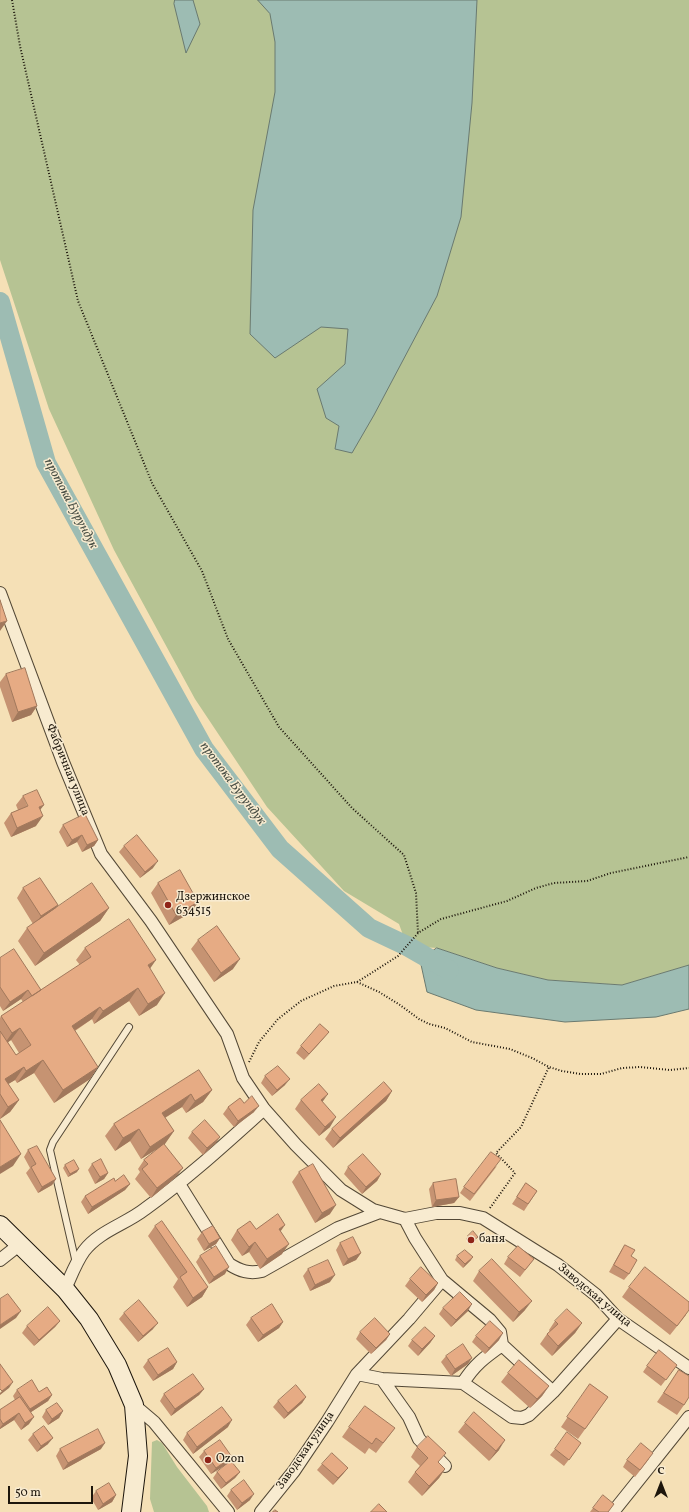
<!DOCTYPE html>
<html>
<head>
<meta charset="utf-8">
<style>
	body { margin:0 }
	#map { position:relative; width:689px; height:1512px; overflow:hidden; background:#f5e0b6; font-family:Vollkorn,serif }
	canvas { display:block }
	.north { position:absolute; left:641px; top:1464px; width:40px; height:40px; -webkit-text-stroke:3px #f8ebd0; paint-order:stroke; rotate:0deg; font-size:11px; font-weight:700; line-height:16px; text-align:center; color:#1d160c }
	.north::after { content:''; display:block; margin:auto; width:14px; height:18px; background:#1d160c; clip-path:polygon(50% 0,100% 100%,50% 72%,0 100%) }
	.scale { position:absolute; left:8px; top:1486px; width:85px; height:18px; box-sizing:border-box; border:2px solid #1d160c; border-top:0; padding-left:5px; font-size:12px; line-height:14px; white-space:nowrap; color:#1d160c; -webkit-text-stroke:3px #f8ebd0; paint-order:stroke }
</style>
</head>
<body>
<div id="map">
<canvas width="689" height="1512"></canvas>
<div class="north">С</div>
<div class="scale">50 m</div>
</div>
<script>
const g = document.querySelector('canvas').getContext('2d');
g.lineJoin = 'round';
function fillPath(path, color) { g.fillStyle = color; g.fill(path, 'evenodd'); }
function stroke(path, color, width, dash) { g.strokeStyle = color; g.lineWidth = width; g.lineCap = dash ? 'butt' : 'round'; g.setLineDash(dash || []); g.stroke(path); }
function drawText(font, color, halo, rows, align = 'center') {
  g.font = font + ' Vollkorn,serif'; g.lineWidth = 3; g.setLineDash([]); g.textBaseline = 'middle'; g.strokeStyle = halo; g.fillStyle = color; for (const [text, x, y, turn = 0] of rows) {
    g.save(); g.translate(x, y); g.rotate((+turn || 0) * Math.PI / 180); g.textAlign = isNaN(turn) ? turn : align; if (halo) g.strokeText(text, 0, 0); g.fillText(text, 0, 0); g.restore();
  }
}
const green = new Path2D(`
	M0,0h689v965l-67,20 -74,-5 -51,-12 -60,-20 -30,-2 -8,-22 -55,-33 -77,-84 -72,-108 -81,-149 -65,-141 -49,-149z
	M157,1440l5,3 15,24 30,39 2,6h-55l-4,-13 2,-57z`);
const water = new Path2D(`
	M175,0h18l7,24 -14,29 -12,-49z
	M258,0h219l-5,103 -11,114 -24,79 -63,119 -22,38 -17,-4 4,-23 -13,-8 -9,-29 28,-25 3,-35 -27,-2 -46,31 -25,-24 3,-124 22,-118v-50l-5,-28z
	M437,948l60,20 51,12 74,5 67,-20v44l-33,8 -91,5 -89,-12 -49,-18 -7,-32z`);
const river = new Path2D(`
	M0,302l46,161 158,286 76,100 89,79 38,18 42,24`);
const path = new Path2D(`
	M12,0l8,46 58,255 74,182 50,88 26,68 51,88 73,81 52,47 12,38 2,40
	M357,982l22,10 21,13 19,14 10,5 16,4 27,14 38,7 22,9 17,9 13,4 18,3h21l21,-6 18,-1 30,3 19,-2
	M249,1062l10,-20 19,-23 23,-18 33,-15 23,-4 16,-10 25,-16 20,-23 23,-14 66,-18 29,-13 18,-5 33,-2 24,-8 78,-16
	M490,1208l25,-35 -19,-20 25,-26 28,-60`);
const lane = new Path2D(`
	M76,1263l-26,-113 3,-8 76,-115`);
const street = new Path2D(`
	M0,593l63,169 38,92 50,67 76,113 16,44 21,31 32,36 45,45 32,20 32,9 10,19 27,42 48,40 10,12 2,13 51,47
	M179,1184l50,80c11,7 20,10 33,7l76,-43 42,-16
	M405,1219l31,-6h24l23,5 75,47 38,30 22,24 71,49
	M0,1260l19,-15
	M65,1289c6,-13 11,-27 19,-38 15,-20 42,-27 61,-42 42,-30 80,-65 119,-100
	M357,1374l25,5 81,4 49,34 10,1 7,-3 24,-23 65,-73
	M382,1379l27,38 10,22 26,27
	M463,1383c11,-18 22,-26 39,-38
	M134,1405l20,17 74,90
	M261,1512l33,-41 33,-49 30,-48 52,-55 33,-39
	M613,1512l76,-95`);
const secondary = new Path2D(`
	M0,1225l65,64 24,30 28,46 17,40 4,51 -7,56`);
const wall = new Path2D(`
	M6,674l31,32 -6,9 -19,7 -12,-35v-5z
	M23,796l13,30 -25,11 -7,-14 7,-10 7,-3 -2,-5z
	M63,825l35,15 -4,6 -12,6 -5,-10 -10,5 -8,-15z
	M124,846l29,22 -13,10 -21,-26z
	M158,883l40,19 -6,10 -23,13 -18,-32z
	M23,888l35,17 -2,3h53l-9,13 -65,45 -17,-25 9,-13 6,-4 -16,-26z
	M198,940l35,29 -19,13 -23,-33z
	M85,948l65,21 7,36 -18,11 -10,-15 -35,23 -2,-5 -17,12 23,36 -8,12 -36,24 -20,-30 -17,10 -2,-3 -7,4 11,16 -9,12 -10,7v-101l1,-2 22,-14 -2,-3 -18,12 -3,-5v-48l41,32 39,-25 -4,-5zM11,1040l8,13 -3,2 -8,-13z
	M324,1038l-20,22 -8,-7 5,-7z
	M199,1070l13,20 -9,12 -17,11 -4,-6 -17,11 9,13 -10,13 12,33 -25,21 -16,-19 5,-7 -2,-3 6,-9 16,-13 -19,12 -11,-18 -15,10 -10,-15 9,-12z
	M265,1076l20,9 -13,11 -11,-13z
	M392,1091l-6,10 -53,47 -8,-9 7,-10z
	M301,1100l22,2 7,25 -11,9 -24,-27z
	M244,1103l10,9 -20,15 -11,-13 5,-7z
	M192,1132l24,11 -13,12 -15,-17z
	M28,1150l28,29 -4,6 -14,8 -12,-20 4,-5 -6,-11z
	M92,1164l16,9 -4,6 -9,5 -7,-14z
	M65,1165l12,7 -9,5 -5,-9z
	M497,1166l-27,35 -10,-8 4,-6z
	M348,1167l33,7 -4,7 -15,13 -18,-20z
	M299,1172l31,42 -15,9 -23,-41z
	M115,1181l15,3 -5,6 -37,24 -7,-12 4,-6z
	M433,1183l26,14 -5,6 -22,4 -3,-18z
	M526,1183l11,8 -13,20 -12,-7z
	M155,1226l53,61 -6,10 -15,10 -14,-20 5,-8 -30,-43z
	M256,1229l26,25 -22,15 -11,-17 -7,4 -11,-16 6,-10z
	M202,1232l18,6 -4,6 -12,7 -7,-12z
	M468,1236l8,4 -5,5 -5,-6z
	M340,1243l21,10 -5,7 -13,6 -7,-16z
	M625,1245l6,11 -2,18 -5,6 -15,-8 12,-21z
	M200,1256l25,18 -16,10 -13,-22z
	M457,1256l14,4 -8,8 -8,-8z
	M508,1257l26,2 -14,18 -16,-13z
	M308,1269l22,13 -20,9 -7,-15z
	M479,1271l46,39 -12,12 -40,-41z
	M410,1279l28,4 -4,7 -12,12 -17,-16z
	M629,1287l57,28 -16,20 -48,-38z
	M443,1308l25,3 -17,16 -12,-13z
	M124,1313l29,16 -15,13 -19,-23z
	M251,1318l32,4 -4,6 -21,14 -12,-17z
	M60,1321l-5,6 -21,19 -12,-13 5,-7z
	M555,1321l27,2 -7,10 -23,23 -12,-12 7,-10 3,-2 -1,-2z
	M360,1332l30,2 -4,6 -15,14 -15,-15z
	M435,1336l-5,7 -12,13 -10,-10 4,-6z
	M476,1336l23,4 -14,14 -13,-12z
	M446,1356l22,8 -17,12 -10,-14z
	M148,1360l29,2 -4,7 -20,12 -10,-14z
	M677,1365l-16,21 -18,-14 4,-6z
	M679,1370l5,35 -7,10 -20,-13z
	M508,1373l41,13 -7,10 -12,12 -29,-26z
	M590,1384l18,13 -30,42 -17,-12z
	M204,1389l-5,6 -28,21 -11,-15 4,-7z
	M17,1390l35,5 -4,6 -17,11 -2,12 -8,6 -7,-10 -14,9v-19l15,-10 -2,-4z
	M306,1397l-4,6 -18,16 -11,-12 5,-6z
	M46,1410l17,1 -4,7 -11,7 -6,-8z
	M465,1423l34,27 -10,11 -31,-29z
	M228,1427l-35,27 -10,-14 4,-7z
	M349,1427l46,1 -19,25 -7,-5 -4,6 -23,-17z
	M33,1434l15,10 -11,8 -9,-12z
	M417,1447l22,16 6,6 -6,9 -17,18 -14,-14 7,-10 5,-6 -9,-9z
	M60,1449h41l-38,21 -7,-14z
	M555,1449h22l-13,17 -14,-11z
	M204,1451l28,6 -5,7 -16,10 -12,-17z
	M649,1459l-14,18 -12,-10 4,-7z
	M322,1464l26,4 -5,6 -10,11 -16,-15z
	M217,1472h23l-5,6 -14,11 -8,-11z
	M231,1490l19,10 -13,10 -10,-14z
	M96,1491l20,4 -4,7 -14,8 -7,-12z
	M614,1504l-6,8h-18l3,-4z`);
const shadedWall = new Path2D(`
	M7,621l-7,10v-8z
	M37,706l-6,9 -19,7 6,-10z
	M44,805l-7,9 2,-7z
	M43,816l-7,10 -25,11 6,-9z
	M82,835l-5,7 -10,5 5,-7z
	M98,840l-4,6 -12,6 5,-7z
	M158,861l-5,7 -13,10 5,-6z
	M198,902l-6,10 -23,13 7,-10z
	M58,905l-7,10 -17,11 7,-10z
	M109,908l-9,13 -65,45 9,-13z
	M240,959l-7,10 -19,13 7,-9z
	M156,960l-9,13 1,-8z
	M138,988l-9,13 -35,23 9,-13z
	M28,990l-7,9 -18,12 7,-9z
	M165,993l-8,12 -18,11 9,-12z
	M100,1007l-8,12 -29,19 9,-12z
	M20,1028l-9,12 -8,6 9,-13z
	M329,1032l-5,6 -20,22 5,-6z
	M43,1060l-9,13 -17,10 9,-12z
	M24,1067l-9,13 -15,9 5,-10z
	M98,1067l-8,12 -36,24 9,-13z
	M290,1079l-5,6 -13,11 5,-6z
	M212,1090l-9,12 -17,11 9,-12z
	M392,1091l-6,10 -53,47 7,-10z
	M191,1094l-9,13 -29,18 9,-12z
	M328,1094l-7,10v-4z
	M19,1100l-9,12 -10,7 8,-12z
	M259,1106l-5,6 -20,15 4,-6z
	M336,1117l-6,10 -11,9 6,-9z
	M139,1129l-9,12 -15,10 8,-13z
	M174,1131l-9,13 -24,15 9,-12z
	M220,1137l-4,6 -13,12 4,-7z
	M21,1154l-8,12 -13,8v-7z
	M183,1168l-7,9 -25,21 6,-10z
	M79,1169l-2,3 -9,5 2,-3z
	M108,1173l-4,6 -9,5 5,-7z
	M381,1174l-4,7 -15,13 4,-7z
	M56,1179l-4,6 -14,8 4,-6z
	M130,1184l-5,6 -37,24 4,-7z
	M459,1197l-5,6 -22,4 4,-7z
	M336,1205l-6,9 -15,9 7,-10z
	M285,1225l-7,10 1,-6z
	M220,1238l-4,6 -12,7 5,-7z
	M255,1242l-6,10 -7,4 7,-9z
	M289,1244l-7,10 -22,15 7,-10z
	M361,1253l-5,7 -13,6 5,-7z
	M473,1257l-2,3 -8,8 2,-4z
	M229,1267l-4,7 -16,10 5,-7z
	M335,1275l-5,7 -20,9 5,-6z
	M438,1283l-4,7 -12,12 4,-7z
	M208,1287l-6,10 -15,10 6,-9z
	M532,1301l-7,9 -12,12 6,-10z
	M472,1304l-4,7 -17,16 5,-7z
	M21,1311l-5,7 -16,11v-4z
	M60,1321l-5,6 -21,19 5,-6z
	M283,1322l-4,6 -21,14 5,-7z
	M158,1323l-5,6 -15,13 5,-6z
	M582,1323l-7,10 -23,23 6,-10z
	M503,1333l-4,7 -14,14 4,-6z
	M390,1334l-4,6 -15,14 5,-6z
	M435,1336l-5,7 -12,13 4,-7z
	M472,1358l-4,6 -17,12 4,-7z
	M177,1362l-4,7 -20,12 5,-6z
	M13,1382l-4,6 -9,7v-2l2,-2z
	M549,1386l-7,10 -12,12 7,-9z
	M204,1389l-5,6 -28,21 4,-7z
	M52,1395l-4,6 -23,15 5,-7z
	M306,1397l-4,6 -18,16 4,-6z
	M63,1411l-4,7 -11,7 4,-6z
	M19,1413l-5,7 -14,9v-1l3,-4z
	M34,1417l-5,7 -8,6 4,-7z
	M232,1420l-4,7 -35,27 4,-7z
	M53,1438l-5,6 -11,8 4,-6z
	M505,1440l-6,10 -10,11 7,-10z
	M105,1443l-4,6 -38,21 5,-7z
	M232,1457l-5,7 -16,10 5,-6z
	M348,1468l-5,6 -10,11 5,-7z
	M445,1469l-6,9 -17,18 7,-10z
	M240,1472l-5,6 -14,11 5,-6z
	M254,1494l-4,6 -13,10 5,-7z
	M116,1495l-4,7 -14,8 5,-6z`);
const building = new Path2D(`
	M0,600l7,21 -7,2z
	M25,668l12,38 -19,6 -12,-38z
	M37,790l7,15 -5,2 4,9 -26,12 -6,-15 17,-7 -5,-10z
	M85,814l13,26 -11,5 -5,-10 -10,5 -9,-15z
	M137,835l21,26 -13,11 -21,-26z
	M180,870l18,32 -22,13 -18,-32z
	M40,878l18,27 -17,11 -18,-28z
	M92,883l17,25 -65,45 -17,-25z
	M129,919l27,41 -8,5 17,28 -17,11 -10,-16 -35,23 -3,-4 -28,19 26,41 -35,23 -20,-30 -17,11 -2,-4 -19,12 14,21 -11,7 -8,-13v-63l16,24 15,-10 -11,-17 -8,5 -11,-17 90,-59 -6,-9z
	M217,926l23,33 -19,14 -23,-33z
	M14,949l27,41 -9,6 -4,-6 -18,12 -10,-15v-29z
	M320,1024l9,8 -20,22 -8,-8z
	M278,1066l12,13 -13,11 -12,-14z
	M199,1070l13,20 -17,11 -4,-7 -29,19 12,18 -24,16 -11,-18 -16,9 -9,-14z
	M384,1082l8,9 -52,47 -8,-9z
	M319,1084l9,10 -7,6 15,17 -11,10 -24,-27z
	M252,1096l7,10 -21,15 -10,-14 12,-9 4,5z
	M0,1120l21,34 -21,13z
	M205,1120l15,17 -13,11 -15,-16z
	M164,1144l19,24 -26,20 -15,-19 6,-5 -4,-4z
	M37,1146l19,33 -14,8 -11,-20 5,-3 -8,-14z
	M491,1152l10,7 -27,35 -10,-7z
	M363,1154l18,20 -15,13 -18,-20z
	M101,1159l7,14 -8,4 -8,-13z
	M74,1160l5,9 -9,5 -5,-9z
	M313,1164l23,41 -14,8 -23,-41z
	M124,1175l6,9 -38,23 -7,-11 29,-18 1,3z
	M456,1179l3,18 -23,3 -3,-17z
	M526,1183l11,8 -9,13 -11,-7z
	M278,1214l7,11 -6,4 10,15 -22,15 -12,-17 -6,5 -12,-17 13,-9 6,8z
	M162,1221l46,66 -15,11 -13,-21 7,-5 -32,-46z
	M213,1226l7,12 -11,6 -7,-12z
	M473,1231l5,6 -5,4 -5,-5z
	M353,1237l8,16 -13,6 -8,-16z
	M625,1245l10,5 -4,6 6,4 -8,14 -15,-9z
	M216,1246l13,21 -15,10 -14,-21z
	M518,1246l16,13 -9,11 -17,-13z
	M465,1250l8,7 -8,7 -8,-8z
	M492,1259l40,42 -13,11 -40,-41z
	M328,1260l7,15 -20,10 -7,-16z
	M421,1267l17,16 -12,12 -16,-16z
	M645,1267l44,35v8l-12,16 -48,-39z
	M460,1292l12,12 -16,16 -13,-12z
	M8,1294l13,17 -21,14v-26z
	M139,1300l19,23 -15,13 -19,-23z
	M272,1304l11,18 -20,13 -12,-17z
	M48,1307l12,14 -21,19 -12,-14z
	M567,1309l15,14 -24,23 -11,-12 11,-10 -3,-3z
	M375,1318l15,16 -14,14 -16,-16z
	M490,1321l13,12 -14,15 -13,-12z
	M425,1327l10,9 -13,13 -10,-9z
	M463,1344l9,14 -17,11 -9,-13z
	M168,1348l9,14 -19,13 -10,-15z
	M659,1350l18,15 -11,15 -19,-14z
	M519,1360l30,26 -12,13 -29,-26z
	M0,1364l13,18 -11,9 -2,-2z
	M679,1370l10,6v21l-5,8 -20,-12z
	M193,1374l11,15 -29,20 -11,-15z
	M32,1380l7,12 8,-5 5,8 -22,14 -13,-19z
	M590,1384l18,13 -23,32 -18,-12z
	M296,1385l10,12 -18,16 -10,-12z
	M20,1397l14,20 -9,6 -6,-10 -16,11 -3,-5v-9z
	M57,1403l6,8 -11,8 -6,-9z
	M365,1406l30,22 -12,15 -7,-5 -4,6 -23,-17z
	M222,1407l10,13 -35,27 -10,-14z
	M474,1412l31,28 -9,11 -31,-28z
	M44,1426l9,12 -12,8 -8,-12z
	M98,1429l7,14 -37,20 -8,-14z
	M567,1432l14,11 -12,17 -14,-11z
	M428,1436l18,17 -8,9 7,7 -16,17 -14,-14 13,-14 -11,-11z
	M220,1440l12,17 -16,11 -12,-17z
	M641,1443l12,10 -13,17 -13,-10z
	M332,1453l16,15 -10,10 -16,-14z
	M231,1461l9,11 -14,11 -9,-11z
	M244,1480l10,14 -12,9 -11,-13z
	M109,1483l7,12 -13,9 -7,-13z
	M603,1495l11,9 -6,8h-9l-6,-4z
	M379,1504l8,8h-16z
	M275,1510l3,2h-5z`);
const markers = [
	[168,905,4,"#8f2418"],
	[471,1240,4,"#8f2418"],
	[208,1460,4,"#8f2418"]
];
const streetNames = [
	["Фабричная улица",67,770,68],
	["Заводская улица",594,1296,40],
	["Заводская улица",306,1451,-55]
];
const poiNames = [
	["Дзержинское",176,898],
	["634515",176,912],
	["баня",479,1240],
	["Ozon",216,1460]
];
const waterNames = [
	["протока Бурундук",70,504,62],
	["протока Бурундук",232,784,53]
];
fillPath(green, '#b6c393');
fillPath(water, '#9dbcb3');
stroke(water, '#6a7a70', 1);
stroke(river, '#9dbcb3', 20);
stroke(lane, '#534836', 8);
stroke(street, '#534836', 14);
stroke(secondary, '#1d160c', 20);
stroke(path, '#1d160c', 2, [1, 2]);
stroke(lane, '#f8ebd0', 6);
stroke(street, '#f8ebd0', 12);
stroke(secondary, '#f8ebd0', 18);
fillPath(wall, '#c69372');
fillPath(shadedWall, '#a1785c');
fillPath(building, '#e6ab84');
stroke(building, '#a1785c', 1);
for (const [x, y, r, color] of markers) { const dot = new Path2D(); dot.arc(x, y, r, 0, 2 * Math.PI); g.fillStyle = color; g.fill(dot); stroke(dot, '#f8ebd0', 1.5); }
drawText('12px', '#1d160c', '#f8ebd0', streetNames);
drawText('12px', '#1d160c', '#f8ebd0', poiNames, 'left');
drawText('italic 13px', '#4a5046', '#f8ebd0', waterNames);
</script>
</body>
</html>
